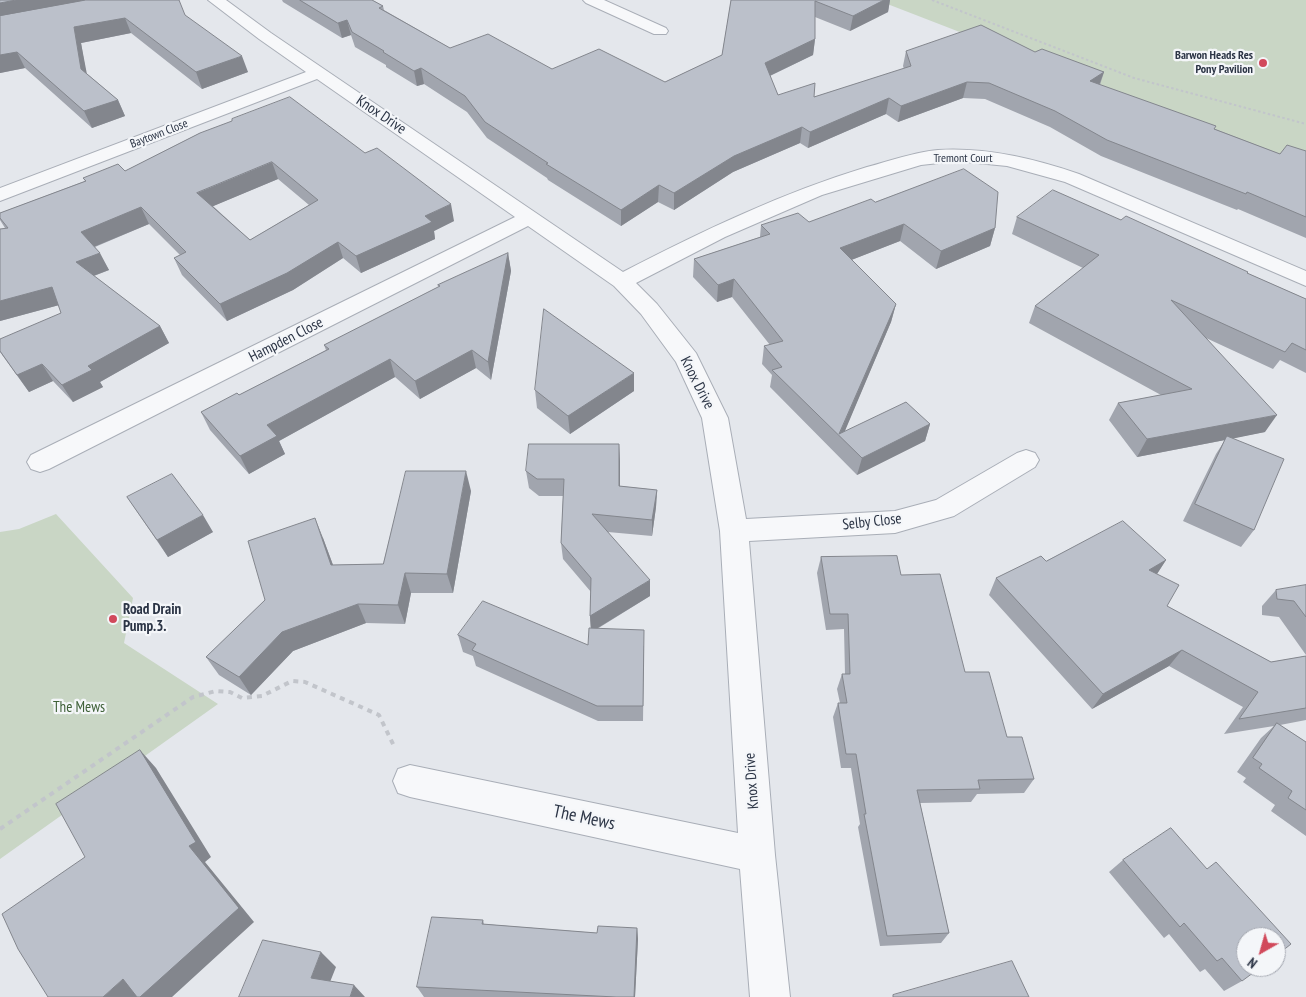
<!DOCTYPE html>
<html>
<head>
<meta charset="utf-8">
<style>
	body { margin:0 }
	#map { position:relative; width:1306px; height:997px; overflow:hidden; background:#e4e7ec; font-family:"PT Sans Narrow",sans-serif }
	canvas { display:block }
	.north { position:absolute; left:1236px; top:927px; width:50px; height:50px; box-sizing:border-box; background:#f4f6f9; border:1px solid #a4a8b1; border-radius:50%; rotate:218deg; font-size:14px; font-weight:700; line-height:20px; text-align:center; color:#2b3445 }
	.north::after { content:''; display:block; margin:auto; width:18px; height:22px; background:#d1495b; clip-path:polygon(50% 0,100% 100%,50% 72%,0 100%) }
</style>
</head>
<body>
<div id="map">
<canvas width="1306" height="997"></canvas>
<div class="north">N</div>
</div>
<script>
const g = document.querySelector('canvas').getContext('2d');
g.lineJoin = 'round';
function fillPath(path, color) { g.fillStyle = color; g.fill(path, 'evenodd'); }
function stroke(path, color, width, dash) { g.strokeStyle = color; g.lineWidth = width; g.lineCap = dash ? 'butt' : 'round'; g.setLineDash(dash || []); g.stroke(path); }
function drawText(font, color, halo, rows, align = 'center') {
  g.font = font + ' "PT Sans Narrow",sans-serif'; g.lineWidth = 4.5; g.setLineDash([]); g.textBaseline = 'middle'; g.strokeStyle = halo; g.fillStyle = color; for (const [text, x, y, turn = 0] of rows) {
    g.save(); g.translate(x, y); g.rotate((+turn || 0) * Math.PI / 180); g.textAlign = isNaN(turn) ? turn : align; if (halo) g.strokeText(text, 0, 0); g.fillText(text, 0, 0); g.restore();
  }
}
const green = new Path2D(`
	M877,0h429v166z
	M56,514l77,84 -9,45 94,61 -218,155v-327l19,-3z`);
const pathFar1 = new Path2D(`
	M932,0l202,78 172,46`);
const path = new Path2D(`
	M0,829l193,-132 23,-6 14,1 12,6 20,-2 30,-15 13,1 74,33 16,33`);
const minor = new Path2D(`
	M208,0h18l45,33 352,239c79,-41 159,-79 244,-105 23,-6 47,-15 71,-17 48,-3 95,8 141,24l227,97v15l-241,-104 -58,-16 -50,-5 -36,4 -99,30 -97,42 -89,46 21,21 39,49 32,65 18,101 149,-8 41,-11 81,-47 9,-3 9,3 4,7 -4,7 -81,49 -59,17 -146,8 26,314 15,142h-40l-10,-128 -330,-72 -12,-4 -5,-12 5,-12 12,-4 328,68 -18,-302 -18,-113 -26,-56 -35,-48 -27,-28 -86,-60 -479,243 -9,3 -9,-3 -4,-7 4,-7 484,-238 -198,-138 -317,122v-13l306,-116 -47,-33z
	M583,0h21l62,28 2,3 -2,3h-12l-68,-31z`);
const wall = new Path2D(`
	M0,0l185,15 63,57 -46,17 -71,-56 -50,10 5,30 32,27 7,16 -33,12 -67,-60 -25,5z
	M282,0h90l11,6 1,4 66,38 102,21 113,13 57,-27 9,-55h159l-2,12 -38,19 -35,-14v22l-2,16 -43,21 8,19 36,2 90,-28 -1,-3 3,-15 129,1 69,20 -4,13 180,69 26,-3v87l-68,-29 -1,1 -136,-54 -51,-29 -65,-28 -22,-1 -65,24 -12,-8 -78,34 -8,-5 -67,29 -59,38 -16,-8 -37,24 -73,-46 -1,-2 -60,-40 -20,-26 -43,-28 -7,2 -31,-19v-2l-31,-18 -4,-12 -9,3 -59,-36z
	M200,133l254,88 -20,10 1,8 -74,34 -18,-15 -50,32 -66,31 -45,-46 -8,-17 6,-3 -31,-31 -54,23 14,23 -15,6 66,50 9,17 -69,39 3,5 -30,15 -20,-21 -24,11 -29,-40 61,-39 -2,-8 -59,16 5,-93 -5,-8v-7l85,-32 -2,-3 42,-7zM278,179l31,26 -59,35 -37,-34z
	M875,202l120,26 -5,18 -54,23 -36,-28 -49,19 45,44 -5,18 -47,110 86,-8 -5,17 -68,34 -87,-88 2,-12 -10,-11 2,-18 6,-1 -38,-48 -15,5 -24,-25 1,-18 66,-22 1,-12 48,-3z
	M1017,217l104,3 126,53 59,26v74l-26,-13 -7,9 -67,-31 59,94 -32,6 21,92 -13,17 -58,-26 33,-67 9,-14 -88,17 -28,-37 9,-17 43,-8 -132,-72 6,-17 48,-38 -71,-34z
	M508,253l3,18 -20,109 -15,-12 -56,31 -25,-22 -116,64 6,13 -36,20 -39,-44 -9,-18 38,-17 87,-45 -2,-5 115,-58 -1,-2z
	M535,390l99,1 -64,43 -33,-26z
	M619,444l1,42 37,4 -1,17 -4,29 -44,-4 42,64 -53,33 47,17 -1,75h-45l-122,-55 -3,-10 -10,-4 -5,-17 130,10 3,-17 -1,-12 1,-24 -28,-33 -2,-16 2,-47h-24l-10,-8 -3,-17z
	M471,491l-18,102h-42l-6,31 -39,-1 -73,28 -42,44 -32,-20 -13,-18 59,-57 58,-62 10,27 50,-1z
	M127,497l86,35 -45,25z
	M821,557l80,18 133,204 -10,14 -47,1 -6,8 -51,1 29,130 -8,10 -61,3 -22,-119 2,-3 -9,-56h-10l-8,-51 5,-14h2l-3,-14 5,-15h3l-1,-45 -18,1 -9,-57z
	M1166,560l-9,14 10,32 104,56 35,-6v64l-26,5 26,17v94l-35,-25 4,-6 -32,-23 3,-4 -9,-6 24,-34 13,-12 -50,8 19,-27 -74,-41 -77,43 -103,-114 7,-17 50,-17z
	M1306,585v70l-27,-38 -17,-2v-9l14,-16z
	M1171,828l71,153 -18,10 -19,-22 -5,3 -31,-38 -5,4 -55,-66 14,-12z
	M483,920l1,4 113,9 40,-5 1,11 -3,58h-211l-7,-10z`);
const shadedWall = new Path2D(`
	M16,0h88l-104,20v-17z
	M884,0h6l-2,12 -38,19 3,-15z
	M125,18l6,15 -50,10 8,42 -8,-16 -7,-42z
	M347,20l4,15 -9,3 -4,-15z
	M815,39l-2,16 -50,24 2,-16z
	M17,52l8,16 -25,5v-18z
	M242,56l6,16 -46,17 -6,-17z
	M421,68l3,16 -7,2 -3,-15z
	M1104,72l-6,16 -8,-7z
	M967,82l-4,16 -65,24 3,-16z
	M889,98l-3,16 -78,34 2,-16z
	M118,100l7,16 -33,12 -8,-17z
	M802,127l-2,16 -67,29 -59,38v-17l60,-37z
	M272,162l6,17 -74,31 -7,-17z
	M659,185l-1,17 -37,24v-16z
	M451,204l3,17 -20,10 1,8 -74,34 -5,-17 69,-40z
	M141,207l8,17 -58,24 -10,-16z
	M904,224l-4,17 -64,25 4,-18z
	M995,228l-5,18 -54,23 5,-18z
	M338,242l5,16 -50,32 -66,31 -7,-17z
	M100,253l9,17 -24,9 -9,-17z
	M508,253l3,18 -20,109 -3,-18z
	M734,279l-2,18 -15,5 1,-17z
	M52,287l11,17 -63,17v-20z
	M896,304l-5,18 -49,116 -3,-3z
	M160,326l9,17 -69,39 3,5 -30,15 -11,-17 26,-19z
	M472,350l4,18 -56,31 -5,-18z
	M390,359l5,18 -116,64 6,13 -36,20 -9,-18 27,-31z
	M42,364l11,17 -24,11 -12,-17z
	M634,373v18l-64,43 -2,-18z
	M1277,415l-12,17 -39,8 1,-4 -2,4 -88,17 10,-18z
	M930,424l-5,17 -68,34 5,-17z
	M619,444l1,17v42l-1,-17z
	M466,471l5,20 -18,102 -6,-19z
	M657,490l-1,17 -4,29v-16z
	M203,515l10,17 -45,25 -11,-17z
	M315,518l8,20 17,46 -9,-19z
	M1166,560l-11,17 -6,-7z
	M405,573l6,20 -6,31 -7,-19z
	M650,580v16l-59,36 -1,-16z
	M358,604l8,19 -73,28 -42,44 -12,-18 43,-45z
	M1182,650l-13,16 -77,43 11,-15z
	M140,750l16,18 55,89 -6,5 49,60 -82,75h-32l49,-151z
	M637,928l1,11 -3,58h-1z
	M321,952l15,15 -10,25 -15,-14z
	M123,979l20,12 -7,6h-33z
	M354,985l11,12h-15z`);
const building = new Path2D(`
	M0,0h16l-16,3z
	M86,0h93l6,15 57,41 -46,16 -71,-54 -51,9 7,42 37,31 -34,11 -67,-59 -17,3v-39z
	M300,0h72l11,6 -4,2 71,40 38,-14 64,35 47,-20 66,33 57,-27 9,-55h153l-31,16 -38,-15v38l-50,24 13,32 37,-12 -1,14 97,-31 -5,-15 75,-26 54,27 7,-3 62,23 -14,9 126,45 -2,3 66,25 7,-9 19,6v66l-59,-25 -1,2 -139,-54 -52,-29 -66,-28 -22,-1 -66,24 -12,-8 -79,34 -8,-5 -68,29 -60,37 -15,-8 -38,25 -75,-46 2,-1 -63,-41 -20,-26 -44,-28 -7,3 -31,-19 1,-1 -32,-19 -5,-12 -9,3z
	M290,97l75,56 12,-5 74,56 -26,12 7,6 -76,34 -18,-14 -51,31 -67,31 -46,-46 12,-6 -45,-45 -60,25 19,21 -24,9 84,64 -72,40 4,4 -30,15 -20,-21 -25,11 -17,-24v-12l61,-26 -9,-26 -52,14v-72l8,-1 -8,-10v-5l86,-32 -3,-3 35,-14 7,7 75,-38 32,-12v-2zM272,162l46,38 -68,40 -53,-47z
	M964,169l34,23 -3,36 -54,23 -37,-27 -64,24 56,56 -57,130 67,-32 24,22 -68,34 -90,-88 10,-3 -18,-21 19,-5 -49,-62 -16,6 -24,-26 76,-25 -9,-9 37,-12 11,9 62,-23 4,3z
	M1053,190l68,30 5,-4 122,56 -1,1 59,26v51l-14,-7 -7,9 -114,-52 106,115 -130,24 -29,-36 74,-14 -157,-83 64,-51 -82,-38z
	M508,253l-20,109 -16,-12 -57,31 -25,-22 -123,66 10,11 -37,20 -39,-44 36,-19 2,2 90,-46 -5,-4 116,-59 -2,-1z
	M544,309l90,64 -66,43 -33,-26z
	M1227,436l57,23 -30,71 -59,-26z
	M529,444h90v42l38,4 -5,30 -60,-6 58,66 -60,36 1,-38 -30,-35 3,-64h-27l-11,-8z
	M406,471h60l-19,103 -42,-1 -7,32 -40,-1 -76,28 -43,45 -33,-20 59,-57 -17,-59 67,-23 16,47 52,-1z
	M172,474l31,41 -46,25 -30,-43z
	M1123,521l43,39 -17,10 30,15 -12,21 104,56 35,-6v52l-67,11 19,-27 -76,-42 -79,44 -107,-116 45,-22 5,5z
	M897,556l4,19 39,-1 25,98h24l18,65h15l12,42 -56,1 2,9 -63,1 32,143 -62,3 -23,-122h2l-10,-60h-10l-8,-51h9l-5,-29h8l-2,-60h-18l-9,-57z
	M1306,585v32l-12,-16 -17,-2 -1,-9z
	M483,601l105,44 1,-17 55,2 -1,76h-46l-125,-56 4,-6 -18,-9z
	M1277,723l29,19v68l-18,-12 4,-7 -33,-23 3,-4 -9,-6z
	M140,750l56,92 -7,4 50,62 -99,89h-3l-14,-18 -20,18h-55l-30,-48 -16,-35 83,-57 -29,-53z
	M1171,828l36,41 9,-7 75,82 -15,12v-19h-30v30h15l-19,14 -20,-23 -5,3 -33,-38 -4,4 -57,-67z
	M432,917l51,3 -1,4 115,9 1,-7 39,2 -3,69h-18l-199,-10z
	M263,940l58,12 -10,26 43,7 -4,12h-111z
	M1012,961l17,36h-136v-2z`);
const markers = [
	[1263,63,5,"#d1495b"],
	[113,619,5,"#d1495b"]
];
const farPoinames = [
	["Barwon Heads Res",1253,56],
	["Pony Pavilion",1253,70]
];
const farStreetnames = [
	["Baytown Close",159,134,-21],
	["Tremont Court",963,159]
];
const streetNames = [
	["Knox Drive",381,115,34],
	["Hampden Close",286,340,-27],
	["Knox Drive",697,383,63],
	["Selby Close",872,522,-6],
	["Knox Drive",752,781,-94]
];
const poiNames = [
	["Road Drain",123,610],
	["Pump.3.",123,627]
];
const parkNames = [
	["The Mews",79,708]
];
const nearStreetnames = [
	["The Mews",584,818,12]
];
fillPath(green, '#c9d6c5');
stroke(minor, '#a9aeb7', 2);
stroke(pathFar1, '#c2c5cb', 2, [2.5, 2.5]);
stroke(path, '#c2c5cb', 4, [5, 5]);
fillPath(minor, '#f7f8fa');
fillPath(wall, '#a1a5ae');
fillPath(shadedWall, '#83868d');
fillPath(building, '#bbc0ca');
stroke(building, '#83868d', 1);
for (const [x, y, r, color] of markers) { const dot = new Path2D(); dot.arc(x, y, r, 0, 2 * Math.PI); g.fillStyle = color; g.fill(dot); stroke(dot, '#f4f6f9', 2); }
drawText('bold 12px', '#2b3445', '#f4f6f9', farPoinames, 'right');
drawText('12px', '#2b3445', '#f4f6f9', farStreetnames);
drawText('15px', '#2b3445', '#f4f6f9', streetNames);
drawText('bold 15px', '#2b3445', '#f4f6f9', poiNames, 'left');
drawText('15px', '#3f6138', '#f4f6f9', parkNames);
drawText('18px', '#2b3445', '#f4f6f9', nearStreetnames);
</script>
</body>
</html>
